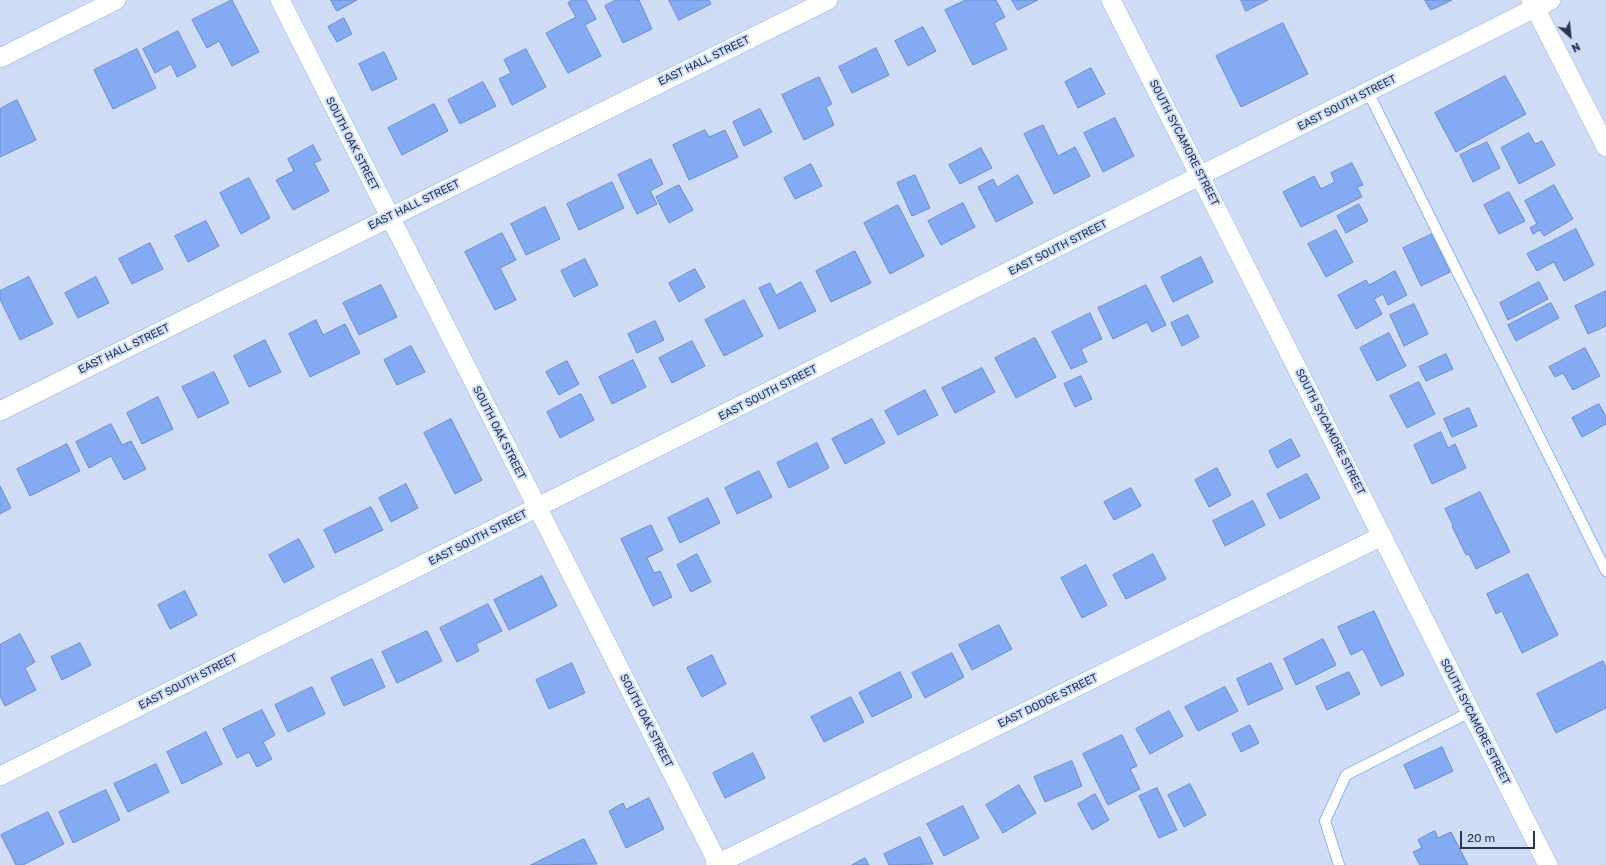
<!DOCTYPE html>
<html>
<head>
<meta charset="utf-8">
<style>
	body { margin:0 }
	#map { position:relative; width:1606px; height:865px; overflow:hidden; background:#cedcf6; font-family:Rubik,sans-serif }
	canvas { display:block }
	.north { position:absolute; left:1550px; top:16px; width:40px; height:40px; -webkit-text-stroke:3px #cedcf6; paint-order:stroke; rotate:153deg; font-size:11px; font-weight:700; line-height:16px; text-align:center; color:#28364f }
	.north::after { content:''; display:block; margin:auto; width:14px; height:18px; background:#28364f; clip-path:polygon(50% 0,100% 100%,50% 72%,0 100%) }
	.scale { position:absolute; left:1460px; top:831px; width:75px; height:18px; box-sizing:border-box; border:2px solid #28364f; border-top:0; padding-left:5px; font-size:12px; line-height:14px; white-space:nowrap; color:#28364f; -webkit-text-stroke:3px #cedcf6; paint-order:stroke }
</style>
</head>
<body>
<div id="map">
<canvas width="1606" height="865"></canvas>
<div class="north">N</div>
<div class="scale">20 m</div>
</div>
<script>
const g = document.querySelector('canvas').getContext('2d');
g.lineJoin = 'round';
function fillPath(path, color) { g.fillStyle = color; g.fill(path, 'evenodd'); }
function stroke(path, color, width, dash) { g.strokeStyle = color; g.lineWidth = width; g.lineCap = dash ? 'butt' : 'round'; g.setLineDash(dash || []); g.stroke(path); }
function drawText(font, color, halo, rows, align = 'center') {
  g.font = font + ' Rubik,sans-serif'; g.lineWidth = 4; g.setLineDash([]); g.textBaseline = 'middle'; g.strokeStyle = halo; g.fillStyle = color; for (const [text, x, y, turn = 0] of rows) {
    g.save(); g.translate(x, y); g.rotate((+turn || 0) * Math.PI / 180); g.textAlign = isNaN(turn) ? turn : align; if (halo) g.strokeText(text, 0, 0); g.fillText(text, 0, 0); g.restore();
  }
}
const building = new Path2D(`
	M232,0l27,52 -27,14 -13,-25 -12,7 -15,-28z
	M331,0h26l-20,11z
	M573,0h13l10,19 -11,6 16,31 -33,17 -22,-40 30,-16 -8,-14z
	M616,0h23l13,29 -29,14 -18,-37z
	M669,0h40l2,4 -32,16z
	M966,0h30l9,17 -11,6 13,26 -34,16 -28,-55z
	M1012,0h26l-20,10z
	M1241,0h27l-22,11z
	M1425,0h27l-21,10z
	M344,18l8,16 -15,8 -9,-15z
	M1283,23l25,51 -67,33 -25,-51z
	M923,27l13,24 -28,15 -13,-25z
	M178,31l18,36 -19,10 -6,-13 -16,9 -12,-24z
	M876,48l13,27 -37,18 -13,-26z
	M137,49l19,39 -43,21 -19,-39z
	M526,49l20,38 -34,18 -13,-26 12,-6 -7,-13z
	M384,52l13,27 -25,12 -13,-27z
	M1091,68l14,26 -27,14 -13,-26z
	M1505,76l21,38 -70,38 -21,-39z
	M819,77l13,27 -6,3 8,18 -30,15 -22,-45z
	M483,82l13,24 -36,18 -12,-24z
	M17,100l19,40 -36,17v-48z
	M434,104l14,27 -46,24 -14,-27z
	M760,109l12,23 -28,14 -11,-24z
	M1115,118l19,38 -31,16 -19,-39z
	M1043,125l15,31 17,-9 15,29 -36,18 -30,-60z
	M705,130l4,7 16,-7 13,27 -49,23 -16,-35z
	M1529,133l6,11 7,-3 13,24 -36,19 -18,-36z
	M1487,142l13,26 -27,14 -13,-27z
	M313,145l8,15 -7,3 15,28 -36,19 -17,-30 18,-9 -6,-12z
	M981,148l11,20 -32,16 -11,-19z
	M651,159l12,25 -13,7 7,13 -20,10 -19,-39z
	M1352,163l11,22 -6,2 5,10 -61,30 -18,-35 31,-16 7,13 14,-7 -4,-9z
	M811,164l11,22 -27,13 -11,-21z
	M915,175l15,33 -18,8 -15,-33z
	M1018,175l15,28 -37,19 -18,-35 15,-8 4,8z
	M249,178l21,40 -29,16 -21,-41z
	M612,182l12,26 -45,22 -12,-26z
	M679,185l14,25 -24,13 -13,-26z
	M1554,185l19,34 -29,17 -4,-6 -7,4 -3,-6 7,-4 -12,-23z
	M1509,192l16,29 -26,13 -15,-29z
	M963,203l12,24 -34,18 -13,-24z
	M1359,204l9,17 -22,12 -9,-17z
	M898,205l26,51 -34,18 -26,-51z
	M545,207l15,32 -34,16 -15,-31z
	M206,221l13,25 -31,16 -13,-26z
	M1576,229l18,36 -30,16 -10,-19 -17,9 -10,-17z
	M1336,230l17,32 -27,15 -18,-33z
	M502,233l14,27 -16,8 16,32 -21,10 -30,-58z
	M1432,234l18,38 -29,14 -18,-38z
	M150,243l13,26 -31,15 -13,-25z
	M855,251l16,32 -40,19 -15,-31z
	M1201,257l12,25 -40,20 -12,-25z
	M585,259l13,26 -24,12 -13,-26z
	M695,269l10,18 -26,15 -10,-19z
	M1395,271l12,24 -19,10 -5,-11 -9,5 8,15 -26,15 -18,-34 28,-15 3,5z
	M29,277l24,47 -33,16 -20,-41v-8z
	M96,277l13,26 -31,15 -13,-25z
	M801,282l15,29 -37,18 -20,-41 11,-5 6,12z
	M1539,282l9,17 -40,21 -8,-17z
	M381,285l16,32 -38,18 -16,-32z
	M1146,285l20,40 -14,7 -5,-10 -34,17 -15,-31z
	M1606,291v35l-18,8 -13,-28z
	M744,300l19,36 -39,20 -19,-36z
	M1551,303l8,15 -43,23 -8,-16z
	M1414,304l14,30 -24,12 -14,-31z
	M1090,313l12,26 -21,10 6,13 -16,7 -19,-37z
	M1188,315l11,22 -17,9 -11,-23z
	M316,320l7,15 22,-11 15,29 -50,24 -21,-43z
	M655,321l9,19 -27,13 -9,-19z
	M1389,333l17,33 -29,15 -17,-33z
	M1035,338l21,39 -40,21 -21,-40z
	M265,340l16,32 -32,15 -15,-31z
	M692,341l13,25 -33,17 -13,-25z
	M411,346l14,26 -28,13 -13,-25z
	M1585,348l15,28 -27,14 -10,-17 -8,4 -6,-10z
	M1446,354l7,15 -27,12 -7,-14z
	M633,360l13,27 -34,17 -13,-27z
	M567,361l12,23 -20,11 -13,-23z
	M982,368l13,24 -40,21 -13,-25z
	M214,372l15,31 -31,15 -16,-31z
	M1081,376l11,23 -17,8 -11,-23z
	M1419,382l16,32 -28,14 -17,-32z
	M925,390l13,25 -40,20 -13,-24z
	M581,394l13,26 -34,18 -13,-26z
	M158,397l15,32 -31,15 -15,-31z
	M1599,404l7,13v7l-24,13 -10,-19z
	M1469,408l8,18 -25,11 -8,-18z
	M451,419l31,61 -27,14 -31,-61z
	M872,419l13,24 -40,21 -13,-25z
	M111,424l11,21 9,-4 15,28 -22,11 -13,-24 -22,12 -13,-26z
	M1441,432l7,16 7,-4 11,24 -34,16 -18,-39z
	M1291,439l9,17 -23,12 -8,-17z
	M817,443l12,25 -40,20 -12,-25z
	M67,444l13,27 -50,25 -13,-27z
	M1217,468l14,27 -22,12 -14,-27z
	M759,471l13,26 -35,17 -12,-26z
	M1307,474l13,24 -40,21 -13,-25z
	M406,484l12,24 -27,14 -12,-24z
	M0,486l11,22 -11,6z
	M1131,488l10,18 -27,14 -10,-18z
	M1480,492l30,60 -34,17 -7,-15 -3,1 -14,-29 1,-1 -8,-16z
	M708,498l12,25 -40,20 -12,-25z
	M1253,501l12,24 -40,21 -12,-25z
	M371,507l12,23 -48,23 -11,-23z
	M651,525l12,25 -16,8 7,15 6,-2 12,26 -19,9 -32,-67z
	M299,539l15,28 -30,16 -15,-28z
	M697,554l14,28 -20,10 -14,-27z
	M1153,554l13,25 -40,20 -13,-24z
	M1086,565l21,40 -25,13 -21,-40z
	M1528,574l30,61 -36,18 -20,-42 -6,3 -9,-20z
	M542,576l15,30 -48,24 -15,-30z
	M185,591l12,24 -27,14 -12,-24z
	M488,604l14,27 -26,13 3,7 -22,11 -17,-34z
	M1374,611l30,64 -23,11 -18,-37 -12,6 -13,-28z
	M999,625l13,24 -40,21 -13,-25z
	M427,631l15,30 -45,22 -15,-31z
	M20,634l15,28 -10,6 11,22 -31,16 -5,-10v-51z
	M1323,639l13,26 -40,20 -12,-26z
	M80,643l11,22 -29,15 -11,-23z
	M952,653l12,24 -39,21 -13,-25z
	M712,655l14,29 -24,13 -15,-29z
	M372,659l13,28 -41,19 -13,-28z
	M1603,661l3,6v41l-50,25 -19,-39z
	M572,663l13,30 -36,16 -13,-29z
	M1271,663l12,26 -35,16 -11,-26z
	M900,672l12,25 -40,20 -13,-24z
	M1349,672l11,22 -33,16 -11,-23z
	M312,687l13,27 -37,18 -13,-27z
	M1225,687l13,24 -40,20 -13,-24z
	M851,697l13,25 -40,20 -13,-25z
	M262,710l13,25 -12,7 9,17 -15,8 -8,-15 -12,6 -14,-29z
	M1169,711l14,25 -33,18 -14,-25z
	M1250,725l9,18 -18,9 -9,-18z
	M206,732l16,32 -40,20 -15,-32z
	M1122,735l15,31 -7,3 10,20 -32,16 -25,-51z
	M1442,747l11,24 -38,18 -11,-24z
	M753,753l12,25 -40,20 -12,-25z
	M1072,761l10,25 -37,16 -11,-25z
	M156,764l13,28 -41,20 -14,-28z
	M1190,784l16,31 -22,12 -16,-32z
	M1019,785l17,28 -33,20 -17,-28z
	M1157,788l20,42 -18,8 -20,-42z
	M106,790l14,30 -47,23 -14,-31z
	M1095,794l14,26 -17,10 -14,-26z
	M649,798l15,31 -38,19 -17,-37 14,-8 3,6z
	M963,806l16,32 -35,18 -17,-32z
	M48,812l16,32 -41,21h-7l-15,-30z
	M1435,831l3,7 13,-6 17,33h-48l-7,-13 9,-4 -4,-8z
	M920,837l13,27 -44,1 -5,-11z
	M584,839l13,25 -66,1z
	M865,858l4,7h-17z`);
const lane = new Path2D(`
	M1368,92l238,479
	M1339,865l-14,-44 21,-46 124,-63`);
const street = new Path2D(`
	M280,0l439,865
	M1111,0l437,865
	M1531,0l75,147
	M0,58l116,-58
	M0,411l828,-411
	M0,776l1551,-776
	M715,865l667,-329`);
const streetNames = [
	["EAST HALL STREET",704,61,-26],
	["EAST SOUTH STREET",1347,103,-27],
	["SOUTH SYCAMORE STREET",1184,143,63],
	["SOUTH OAK STREET",352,144,63],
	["EAST HALL STREET",414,205,-26],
	["EAST SOUTH STREET",1058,248,-27],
	["EAST HALL STREET",124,349,-26],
	["EAST SOUTH STREET",768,393,-27],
	["SOUTH SYCAMORE STREET",1330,432,63],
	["SOUTH OAK STREET",499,433,63],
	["EAST SOUTH STREET",478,538,-27],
	["EAST SOUTH STREET",188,682,-27],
	["EAST DODGE STREET",1048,701,-26],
	["SOUTH OAK STREET",646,721,63],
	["SOUTH SYCAMORE STREET",1475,722,63]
];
fillPath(building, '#83aaf2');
stroke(building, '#6c8cc7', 1);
stroke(lane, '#91b3f0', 12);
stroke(street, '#91b3f0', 20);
stroke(lane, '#fff', 10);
stroke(street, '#fff', 19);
drawText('11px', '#28364f', '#cedcf6', streetNames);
</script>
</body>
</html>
